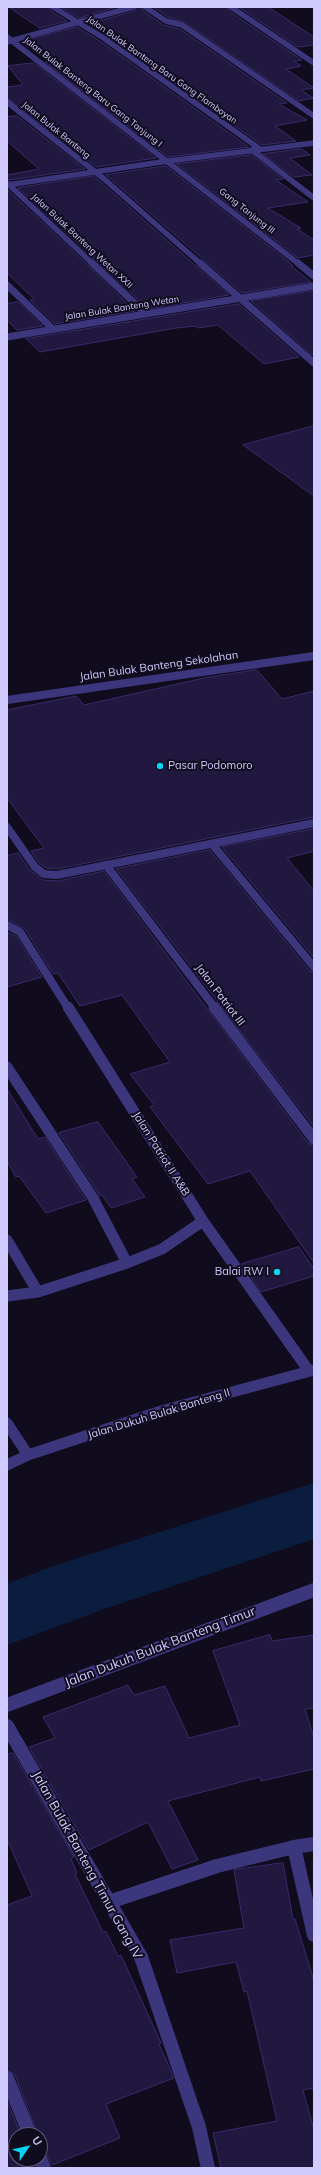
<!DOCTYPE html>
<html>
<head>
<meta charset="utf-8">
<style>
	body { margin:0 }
	#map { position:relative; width:321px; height:2175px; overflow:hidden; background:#100c1e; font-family:Mulish,sans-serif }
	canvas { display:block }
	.frame { position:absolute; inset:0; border:8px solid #d1caff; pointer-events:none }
	.north { position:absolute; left:8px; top:2127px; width:40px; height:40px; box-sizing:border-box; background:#100c1e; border:1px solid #5d5878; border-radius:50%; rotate:56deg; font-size:11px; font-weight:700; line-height:16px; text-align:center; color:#d1caff }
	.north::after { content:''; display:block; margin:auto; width:14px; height:18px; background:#02d4f2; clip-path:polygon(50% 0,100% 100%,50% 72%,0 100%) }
</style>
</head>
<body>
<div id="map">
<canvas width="321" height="2175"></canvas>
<div class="frame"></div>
<div class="north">U</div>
</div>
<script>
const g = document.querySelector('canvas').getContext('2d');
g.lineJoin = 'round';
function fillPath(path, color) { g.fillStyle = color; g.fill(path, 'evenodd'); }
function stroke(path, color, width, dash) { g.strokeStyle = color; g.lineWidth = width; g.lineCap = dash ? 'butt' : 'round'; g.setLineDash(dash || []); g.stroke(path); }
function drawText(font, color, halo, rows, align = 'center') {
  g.font = font + ' Mulish,sans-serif'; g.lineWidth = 4; g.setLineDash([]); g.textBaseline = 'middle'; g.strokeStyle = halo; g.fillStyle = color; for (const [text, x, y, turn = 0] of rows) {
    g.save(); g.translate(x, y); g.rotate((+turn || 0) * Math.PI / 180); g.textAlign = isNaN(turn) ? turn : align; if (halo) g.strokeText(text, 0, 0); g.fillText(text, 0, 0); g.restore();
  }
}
const river = new Path2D(`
	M314,1483v56l-207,69 -100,37v-61l46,-18z`);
const building = new Path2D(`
	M9,7h40l2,4 16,10 -27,7z
	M61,7h56l-38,11z
	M137,7h4l2,4 21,14 16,4 107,74 -8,1 28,16 -32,6 21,15 -34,4 -173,-121 45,-13z
	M153,7h74l2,4 73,49 -8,1 7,5 -15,3 28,19 -13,2 12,8 -14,3 -115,-79 -16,-5z
	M239,7h29l46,30v8l-16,2z
	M77,27l23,14 149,106 -81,10 -123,-95 3,-1 -27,-19z
	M34,63l122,95 -60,9 -89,-69v-11l16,-2 -15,-19z
	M17,116l68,53 -75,11 -3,-1v-4l32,-6 -32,-28v-24z
	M302,149l8,6 -20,3 22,17 -18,2 -31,-23z
	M252,155l31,24 -7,1 32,22 -40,6 33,20 -4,1 17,11v15l-16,3 -121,-94z
	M166,166l121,94 6,6h-2l20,16 -69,11 -136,-118z
	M94,176l101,89 34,30 -81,14 -130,-121z
	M7,189l80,75 48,47 -80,13 -25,-24 4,-1 -27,-26z
	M314,291v63l-2,1 -61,-54z
	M18,302l25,24 -26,4 -10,-10v-16z
	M239,304l60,53 -35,7 -46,-39 -20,3 -2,-2 -20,2 -136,24 -14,-13z
	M314,426v70l-71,-51z
	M257,670l25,29 32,-8v126l-257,52 -11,-1 -7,-5 -8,-12 13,-3 -37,-50v-88l69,-14 8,9 120,-27z
	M314,829v22l-27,7 27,33v67l-92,-111z
	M210,850l100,121 4,2v154l-198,-258z
	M18,853l12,17 13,10 15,1 46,-10 204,272 6,3v117l-64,-92 -42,13 -58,-77 4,-2 -24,-31 40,-12 -48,-67 -42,11 -22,-33 -5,1 -28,-45 -18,-10v-63z
	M7,932l9,4 26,41 -35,10z
	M7,1089l31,50 7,-2 41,63 -40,13 -27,-37 -3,1 -9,-16z
	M98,1122l39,55 -5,2 13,18 -34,11 -9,-13 -2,1 -41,-63z
	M299,1247l15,22v7l-53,16 -19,-28z
	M270,1635l2,6 42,-6v73l-9,1 9,29v31l-53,12 -1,-4 -92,24 30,59 -26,9 -24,-47 -59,28 -60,-103 26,-9 -12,-21 85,-32 6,10 31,-9 24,52 51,-13 -27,-74z
	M13,1753l61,104 -3,2 6,14 -2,1 28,58 3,-1 12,25 3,-1 40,88 -2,1 15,34 -68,26 14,34 -68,27 -7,-12 -5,-2v-16h-2l-23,-60 -8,-5v-165l25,-9 -25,-57v-84z
	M283,1863l10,56h2l19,62v107l-11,2 11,40v38h-93l-8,-35 64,-12 -30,-130 -3,1 -8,-30 -59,11 -7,-33 74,-12 -10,-58z
	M7,2100l14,35h-5v24h16l3,9h-28z`);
const minorFar4 = new Path2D(`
	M53,7l49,30 158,112
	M145,7l21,14 16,4 132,91
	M231,7l83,56
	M7,37l292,227
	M7,42l126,-35
	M7,102l96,76 98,86
	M252,150l62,48
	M7,183l86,81
	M7,185l161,-24 146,-18`);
const minorFar3 = new Path2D(`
	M92,263l53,50
	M200,263l114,100
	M298,263l16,13
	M7,285l46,44
	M7,337l307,-51`);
const minorFar2 = new Path2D(`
	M7,700l307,-44
	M7,827l28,40 9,7 13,1 257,-52
	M212,844l102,123
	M106,865l109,143
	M7,925l13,7 48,76`);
const minorFar1 = new Path2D(`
	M68,1007l135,214 106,150
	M214,1007l100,132
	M7,1067l86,131 34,65
	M7,1240l31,52
	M7,1296l31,-4 89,-29 35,-14 41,-28
	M7,1423l21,32
	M7,1465l21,-10 133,-44 153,-41`);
const minor = new Path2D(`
	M7,1705l307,-115
	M7,1726l134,231 58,170 9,41
	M314,1844l-20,3 20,88
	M109,1902l108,-36 77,-19
	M7,2078l23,57
	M40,2159l4,9`);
const markers = [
	[160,766,4,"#02d4f2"],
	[277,1272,4,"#02d4f2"]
];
const farStreetnames = [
	["Jalan Bulak Banteng Baru Gang Flamboyan",162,70,35],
	["Jalan Bulak Banteng Baru Gang Tanjung I",93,92,38],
	["Jalan Bulak Banteng",56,130,39],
	["Gang Tanjung III",247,211,38],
	["Jalan Bulak Banteng Wetan XXII",82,241,43],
	["Jalan Bulak Banteng Wetan",122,308,-9]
];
const streetNames = [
	["Jalan Bulak Banteng Sekolahan",159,666,-8],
	["Jalan Patriot III",220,995,53],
	["Jalan Patriot II A&B",161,1154,58],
	["Jalan Dukuh Bulak Banteng II",159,1414,-17]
];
const poiNames = [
	["Pasar Podomoro",168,766],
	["Balai RW I",269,1272,"right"]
];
const nearStreetnames = [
	["Jalan Dukuh Bulak Banteng Timur",160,1647,-21],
	["Jalan Bulak Banteng Timur Gang IV",87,1865,61]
];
fillPath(river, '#0b1d3e');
fillPath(building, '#21183f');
stroke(building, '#392b6b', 1);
stroke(minorFar4, '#3c377d', 5.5);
stroke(minorFar3, '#3c377d', 7);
stroke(minorFar2, '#3c377d', 8);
stroke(minorFar1, '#3c377d', 11);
stroke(minor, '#3c377d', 14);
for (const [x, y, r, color] of markers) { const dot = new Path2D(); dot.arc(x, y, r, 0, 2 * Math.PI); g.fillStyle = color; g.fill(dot); stroke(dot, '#100c1e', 1.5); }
drawText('9px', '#d1caff', '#100c1e', farStreetnames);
drawText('11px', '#d1caff', '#100c1e', streetNames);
drawText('11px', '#d1caff', '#100c1e', poiNames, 'left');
drawText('13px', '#d1caff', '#100c1e', nearStreetnames);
</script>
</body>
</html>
